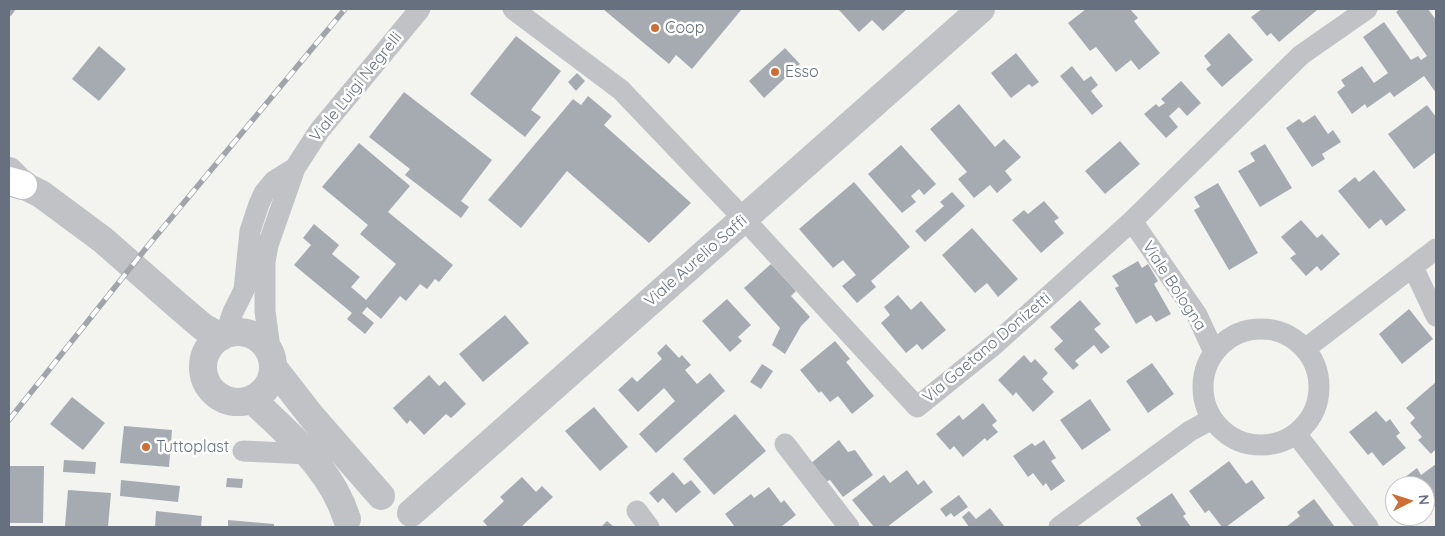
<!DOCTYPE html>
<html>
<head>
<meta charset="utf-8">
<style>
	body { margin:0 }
	#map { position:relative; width:1445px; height:536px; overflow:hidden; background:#f3f4f0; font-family:Quicksand,sans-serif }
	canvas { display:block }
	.frame { position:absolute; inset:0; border:10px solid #66707e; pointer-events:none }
	.north { position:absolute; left:1385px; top:476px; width:50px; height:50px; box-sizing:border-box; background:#fff; border:1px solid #c2c6cb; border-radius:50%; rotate:85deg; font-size:14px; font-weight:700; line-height:20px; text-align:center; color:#66707e }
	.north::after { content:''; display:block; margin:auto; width:18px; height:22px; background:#d06d34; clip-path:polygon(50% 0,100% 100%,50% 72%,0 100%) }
</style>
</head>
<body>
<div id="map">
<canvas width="1445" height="536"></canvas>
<div class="frame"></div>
<div class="north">N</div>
</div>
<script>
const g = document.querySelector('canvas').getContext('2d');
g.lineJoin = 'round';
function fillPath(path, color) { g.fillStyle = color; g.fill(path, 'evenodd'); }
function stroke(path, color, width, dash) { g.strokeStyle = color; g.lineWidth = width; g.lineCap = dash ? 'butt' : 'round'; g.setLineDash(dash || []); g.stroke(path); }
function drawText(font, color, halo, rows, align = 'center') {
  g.font = font + ' Quicksand,sans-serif'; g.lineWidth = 5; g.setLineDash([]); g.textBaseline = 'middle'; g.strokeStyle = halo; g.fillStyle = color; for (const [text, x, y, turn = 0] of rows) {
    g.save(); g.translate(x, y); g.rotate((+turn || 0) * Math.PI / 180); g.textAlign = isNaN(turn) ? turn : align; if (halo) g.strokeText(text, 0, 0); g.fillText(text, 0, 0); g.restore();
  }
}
const building = new Path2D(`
	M9,9h7l-5,7 -2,-1z
	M603,9h139l-50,60 -16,-14 -7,9z
	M841,9h66l-24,22 -11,-11 -13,12 -20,-22z
	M1086,9h44l8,9 -4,3 26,32 -21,17 -8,-10 -15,12 -20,-25 -6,4 -22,-28z
	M1262,9h54l1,1 -38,32 -8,-9 -4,3 -16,-19z
	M1400,9l8,1 20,-1 8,11v73l-12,-17 -30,21 -4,-5 -23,16 -2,-4 -13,10 -15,-22 8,-6 -4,-6 21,-14 12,17 14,-10 -25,-36 21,-15 27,38 7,-4 3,4 6,-4 -31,-44z
	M1229,33l24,27 -31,27 -16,-18 5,-4 -7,-9z
	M516,36l45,35 -30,39 10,7 -16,20 -55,-43z
	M99,46l27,23 -27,32 -27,-22z
	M785,48l15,16 -36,34 -15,-17z
	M1016,53l23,29 -7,5 -3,-3 -18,14 -20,-25z
	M1072,66l12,15 7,-5 7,9 -7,6 12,15 -11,9 -32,-39z
	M577,73l8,8 -9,10 -8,-9z
	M1181,81l20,22 -14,13 -8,-9 -10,9 9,11 -12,11 -22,-24 12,-10 3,3 6,-4 -4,-4z
	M404,92l88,68 -31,41 8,6 -8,11 -56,-43 5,-6 -41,-32z
	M588,96l24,20 -8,9 87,78 -42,40 -82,-72 -46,57 -33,-28 85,-101 8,6z
	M959,104l36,43 9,-8 17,18 -16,14 7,9 -15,13 -7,-8 -16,13 -16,-19 9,-7 -37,-43z
	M1427,105l9,12v35l-22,17 -26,-35z
	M1315,115l13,19 5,-4 8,12 -19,12 3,5 -13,8 -26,-39 13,-9 4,4z
	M1120,141l20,23 -35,30 -20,-23z
	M359,143l51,43 -22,26 65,53 -14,17 -4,-3 -8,10 -7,-5 -14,17 -6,-5 -19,23 -14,-12 -5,6 12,10 -9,11 -18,-15 5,-6 -58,-48 17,-20 -8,-7 11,-14 25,21 -7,9 28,23 -9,10 15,13 30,-36 -36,-30 8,-9 -46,-38z
	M1265,144l27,44 -32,19 -22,-36 17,-10 -5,-8z
	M901,145l35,39 -12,11 -5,-6 -8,7 5,6 -14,11 -34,-39z
	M1374,170l32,40 -20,16 -5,-7 -12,10 -31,-38 17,-14 4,5z
	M854,182l56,65 -39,34 5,6 -19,16 -15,-17 14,-11 -13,-15 -10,8 -34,-39z
	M1218,183l40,70 -29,17 -35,-60 6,-3 -6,-10z
	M952,192l13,14 -40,36 -10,-11 29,-25 -4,-4z
	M1044,201l15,17 -5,3 10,12 -23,20 -29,-33 12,-10 4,4z
	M1301,220l16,18 5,-4 18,20 -19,17 -4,-5 -11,10 -16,-18 6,-4 -15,-17z
	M972,228l46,51 -20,18 -11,-14 -12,10 -33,-38z
	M1138,261l4,7 6,-4 10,17 -4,3 17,30 -15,8 -5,-7 -15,9 -21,-36 4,-2 -7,-10z
	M771,264l25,27 -5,5 19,21 -9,9 -16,28 -13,-9 8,-17 -36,-40z
	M898,295l13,15 10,-9 25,29 -24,20 -5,-6 -11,9 -25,-30 9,-8 -6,-8z
	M727,299l24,26 -13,12 4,4 -12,11 -28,-31z
	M1080,300l21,24 -7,5 16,18 -9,7 -7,-9 -19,16 4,4 -6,5 -19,-21 9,-8 -13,-14z
	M1409,309l24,30 -31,25 -23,-30z
	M505,315l24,28 -46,39 -24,-28z
	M835,341l15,18 -4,3 28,34 -22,18 -14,-18 -8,6 -9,-11 -2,2 -19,-23z
	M666,344l13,14 3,-3 9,10 -6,5 12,14 13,-11 15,18 -69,62 -17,-19 36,-33 -11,-13 -26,24 -20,-22 14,-13 5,5 25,-23 -5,-6z
	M1024,355l7,8 4,-4 13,14 -6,6 12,13 -21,20 -17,-20 -3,4 -15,-16z
	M1152,363l22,31 -26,19 -22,-32z
	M762,364l11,7 -12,18 -11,-7z
	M429,375l10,11 6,-5 21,23 -15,14 -5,-4 -22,21 -14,-15 -3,4 -14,-16z
	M1436,382v67l-5,5 -13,-14 4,-3 -12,-14 5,-5 -9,-10z
	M72,397l33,26 -22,27 -33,-26z
	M1090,399l21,31 -29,20 -22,-30z
	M983,403l14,18 -5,4 6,7 -11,9 -2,-3 -22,19 -9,-11 -4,4 -14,-16 23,-19 4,5z
	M594,407l34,40 -28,24 -35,-40z
	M1376,411l10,11 4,-3 10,14 -4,3 10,12 -23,18 -11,-14 -4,3 -19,-23z
	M735,414l31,37 -52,44 -31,-36z
	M124,426l48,4 -3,37 -49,-4z
	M839,440l9,12 7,-2 18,25 -30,22 -13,-17 -5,2 -15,-18z
	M1044,440l12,18 -5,3 14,20 -14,10 -5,-8 -3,3 -10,-13 -5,4 -15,-21 19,-13 3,3z
	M64,460l32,2 -1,12 -32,-2z
	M1229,461l17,23 6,-4 13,18 -39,29h-4l-13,-17 -4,3 -16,-22z
	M1436,464v41l-11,8v-27h-28l-1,-2 21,-16 4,7z
	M9,466h35l-1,57h-33z
	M907,470l11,15 6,-5 9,12 -46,35h-13l-22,-27 32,-25 6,8z
	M673,472l11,13 7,-5 10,12 -25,21 -13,-15 -5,5 -9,-10z
	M522,477l14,15 6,-6 11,11 -32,30h-33l-5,-6 21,-20 -4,-4z
	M227,478l16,1 -1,9 -16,-1z
	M121,480l59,6 -2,16 -58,-6z
	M769,487l12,16 3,-3 12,15 -15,12h-46l-10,-13 26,-20 3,4z
	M68,490l43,3 -3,34 -43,-1z
	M1172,493l14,21 -3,2 8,11h-49l-6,-9z
	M959,495l9,12 -14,10 -3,-4 -5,4 -6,-8z
	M1314,499l21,28h-49l14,-11 -3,-4z
	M990,508l15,19h-36l-7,-10 7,-6 7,8z
	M156,511l46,5 -1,11h-46z
	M228,520l46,4v3h-46z
	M607,521l7,6h-13z`);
const minor = new Path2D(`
	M513,9l108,81 123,129 173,188 77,-62 138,-124 169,-166 66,-46
	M1132,221l65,94 17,37
	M1413,267l23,49
	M1203 387a58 58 0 1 1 116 0a58 58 0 1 1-116 0Z
	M225,335l8,-23 11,-22 6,-59 9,-27 5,-11 10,-12 21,-13
	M1305,349l131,-100
	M271,356l-6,-45v-49l3,-17 27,-77 24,-37 101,-122
	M1296,434l72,93
	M785,444l64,83
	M243,451l65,3
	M637,511l12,16
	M1059,527l131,-96 22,-12`);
const tertiary = new Path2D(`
	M9,171l14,14 18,9 62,46 73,64 27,23 18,10
	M203 367a35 35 0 1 1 70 0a35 35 0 1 1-70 0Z
	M273,367l39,50 69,79
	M252,399c38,38 78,67 95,120
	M411,513l570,-504`);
const primary = new Path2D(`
	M9,181l14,4`);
const rail = new Path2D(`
	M9,420l138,-173 198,-238`);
const markers = [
	[655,28,5,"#d06d34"],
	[775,72,5,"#d06d34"],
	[146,447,5,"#d06d34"]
];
const poiNames = [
	["Coop",665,28],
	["Esso",785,72],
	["Tuttoplast",156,447]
];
const streetNames = [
	["Viale Luigi Negrelli",356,87,-51],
	["Viale Aurelio Saffi",696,261,-41],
	["Viale Bologna",1174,286,57],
	["Via Gaetano Donizetti",987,348,-40]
];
fillPath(building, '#a6abb2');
stroke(primary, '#b1b4b8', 30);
stroke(minor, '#c0c2c5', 21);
stroke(tertiary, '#c0c2c5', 28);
stroke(primary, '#fff', 28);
stroke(rail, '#a1a5aa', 5.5);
stroke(rail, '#fff', 4, [11]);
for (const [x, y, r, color] of markers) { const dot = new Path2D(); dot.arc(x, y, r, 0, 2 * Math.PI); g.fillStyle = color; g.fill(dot); stroke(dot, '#fff', 2); }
drawText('16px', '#66707e', '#fff', poiNames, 'left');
drawText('16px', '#66707e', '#fff', streetNames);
</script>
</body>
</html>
